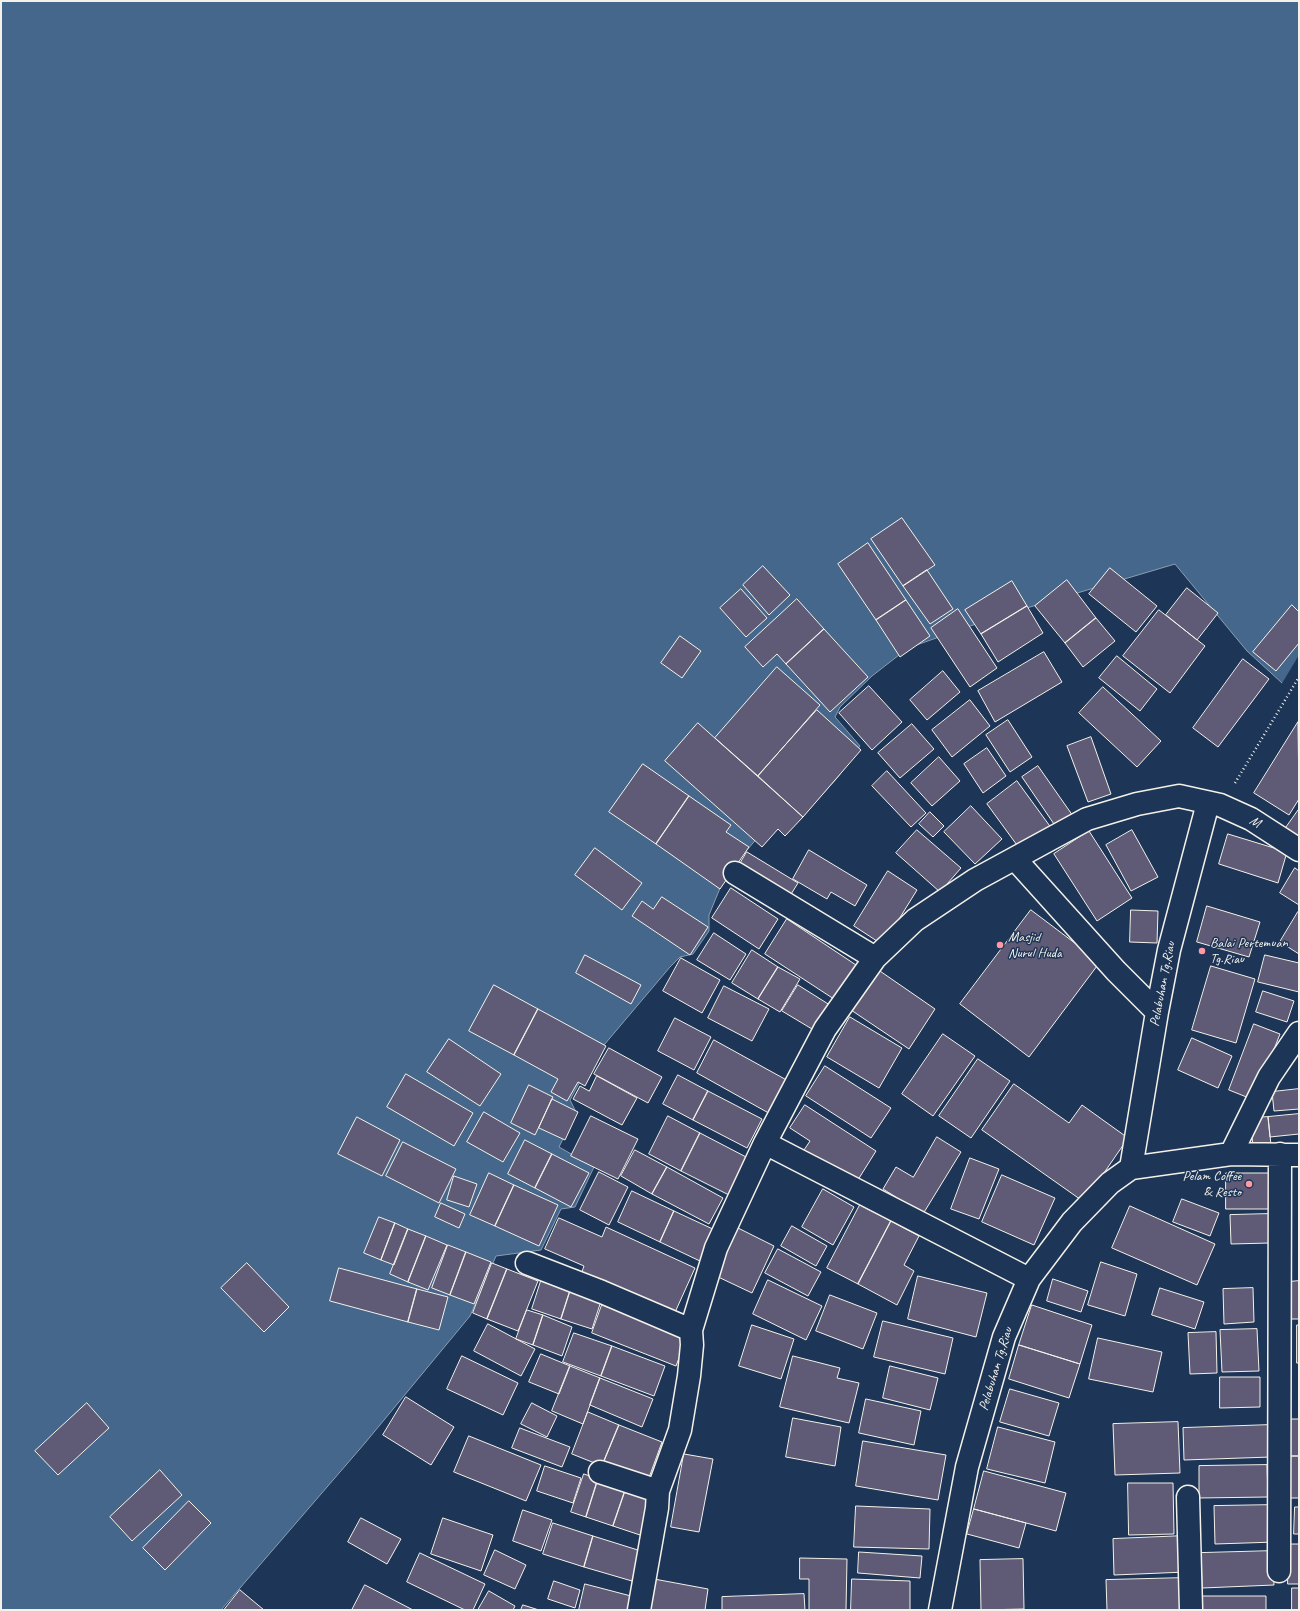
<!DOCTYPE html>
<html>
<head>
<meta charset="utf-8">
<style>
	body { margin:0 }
	#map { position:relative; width:1300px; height:1611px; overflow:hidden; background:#1d3557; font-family:Caveat,sans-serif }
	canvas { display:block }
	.frame { position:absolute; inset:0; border:2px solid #f4f1e8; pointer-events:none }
</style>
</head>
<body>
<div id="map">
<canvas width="1300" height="1611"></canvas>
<div class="frame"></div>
</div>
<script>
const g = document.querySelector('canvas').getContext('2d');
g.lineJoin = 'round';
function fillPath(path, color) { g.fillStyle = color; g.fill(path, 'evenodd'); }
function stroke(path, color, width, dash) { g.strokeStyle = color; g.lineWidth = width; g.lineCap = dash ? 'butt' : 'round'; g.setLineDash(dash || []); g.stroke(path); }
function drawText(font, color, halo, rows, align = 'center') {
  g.font = font + ' Caveat,sans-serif'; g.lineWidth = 3; g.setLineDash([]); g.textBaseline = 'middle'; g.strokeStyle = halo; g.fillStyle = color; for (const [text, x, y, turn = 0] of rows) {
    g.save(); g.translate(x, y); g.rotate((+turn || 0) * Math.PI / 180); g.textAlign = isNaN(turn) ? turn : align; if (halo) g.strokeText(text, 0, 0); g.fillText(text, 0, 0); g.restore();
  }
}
const water = new Path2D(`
	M1,1h1298v698l-10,-6 -7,-10 -35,-32 -72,-87 -182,54 -85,30 -36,28 -32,31 -5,10 25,29 -22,31 -35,39 -22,-6 -56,66 -16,39v16l-16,23 -13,3 -10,10 -77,91 -23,42 6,12 -17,35 35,20 -19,40 -14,2 -20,41 -45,6 -26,60 -105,127 -144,167h-220z`);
const pier = new Path2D(`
	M1299,655v46l-11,-6 -7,-10z`);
const building = new Path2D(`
	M902,518l33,47 -32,21 -32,-47z
	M868,543l38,57 -30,20 -38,-56z
	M763,566l27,29 -21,20 -26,-30z
	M1110,568l47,38 -21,26 -47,-38z
	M927,570l26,39 -23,15 -27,-38z
	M1067,580l29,38 -31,25 -30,-37z
	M1012,581l15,25 -46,28 -16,-24z
	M1187,588l31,25 -21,27 -31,-25z
	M741,589l26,29 -21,19 -26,-29z
	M797,599l27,30 -38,35 -9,-10 -14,13 -18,-20z
	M906,600l24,36 -30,21 -24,-37z
	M1292,605l7,7v31l-23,28 -23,-19z
	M1027,606l16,27 -45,29 -17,-28z
	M958,609l39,59 -27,19 -39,-59z
	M1159,610l46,36 -35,47 -47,-37z
	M1096,618l19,23 -32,26 -18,-24z
	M824,629l44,48 -38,35 -44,-48z
	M680,636l21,15 -19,27 -21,-15z
	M1044,652l18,30 -67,40 -17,-31z
	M1117,656l40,33 -17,22 -41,-33z
	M1243,659l26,20 -51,68 -25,-19z
	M777,667l43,38 -62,71 -43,-38z
	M943,671l17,21 -33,28 -17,-20z
	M869,686l33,36 -30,28 -33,-37z
	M1103,687l58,54 -24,26 -58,-54z
	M970,700l20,26 -38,31 -20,-27z
	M817,710l44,40 -58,67 -45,-41z
	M1008,720l24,37 -22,15 -24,-37z
	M1298,722l1,77 -10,16 -35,-22z
	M698,723l105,94 -18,19 -7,-7 -16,18 -97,-86z
	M912,724l22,25 -34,29 -22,-25z
	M1091,737l20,57 -23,8 -21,-56z
	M987,748l19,28 -23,17 -19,-29z
	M939,757l21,24 -28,25 -21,-23z
	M643,764l46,32 -33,48 -47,-32z
	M1038,766l35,50 -17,11 -34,-50z
	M887,771l39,42 -15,14 -39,-41z
	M1017,781l35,48 -30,23 -35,-48z
	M689,796l42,29 -5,7 23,15 -29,42 -64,-45z
	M971,806l31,33 -27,25 -31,-32z
	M1299,809v30l-14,-10z
	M930,812l14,14 -11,11 -14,-13z
	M917,830l44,38 -21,24 -44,-39z
	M1132,830l26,47 -27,14 -25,-46z
	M1089,831l43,67 -35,23 -43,-67z
	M1228,834l59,18 -9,31 -59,-19z
	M595,848l47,35 -20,27 -47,-35z
	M809,850l58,35 -12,21 -24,-14 -4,7 -34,-20z
	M747,852l51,31 -10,16 -51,-30z
	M1295,868l4,3v34l-19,-12z
	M888,871l29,19 -34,55 -29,-19z
	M731,888l47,31 -19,30 -47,-31z
	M662,897l46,30 -18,28 -58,-39 10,-15 11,8z
	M1207,906l53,16 -11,35 -52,-15z
	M1031,910l69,52 -71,95 -69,-53z
	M1131,910l27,1 -1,32 -27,-1z
	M1298,912l1,1v41l-19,-12z
	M787,919l72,48 -22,34 -72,-47z
	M714,933l32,21 -16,26 -33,-20z
	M752,950l26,17 -20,32 -26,-16z
	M585,955l56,30 -10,19 -55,-31z
	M1265,955l34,8v29l-41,-10z
	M681,958l39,22 -18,33 -39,-22z
	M1211,966l44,13 -19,64 -44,-13z
	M778,967l22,12 -20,33 -22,-13z
	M877,969l58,40 -26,40 -58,-39z
	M494,985l44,24 -24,46 -45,-24z
	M798,985l35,22 -16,25 -35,-21z
	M724,986l45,23 -17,32 -44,-23z
	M1263,991l31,10 -7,21 -31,-10z
	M538,1009l68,37 -21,40 -7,-4 -11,19 -16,-9 7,-13 -44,-24z
	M850,1017l52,31 -23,40 -52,-31z
	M675,1018l36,19 -17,33 -36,-19z
	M1254,1024l26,10 -26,66 -25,-10z
	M943,1034l32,22 -42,60 -31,-22z
	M1192,1038l40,18 -14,32 -40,-18z
	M449,1039l52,35 -21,32 -53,-34z
	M714,1040l78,43 -18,33 -77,-43z
	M609,1048l53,29 -14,26 -54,-29z
	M978,1059l32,22 -39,57 -32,-22z
	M825,1066l66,42 -20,30 -65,-42z
	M406,1074l67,39 -19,33 -67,-39z
	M678,1075l30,16 -15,29 -30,-16z
	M597,1076l40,22 -15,27 -49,-26 7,-13 9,5z
	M1014,1084l55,39 13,-18 46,33 -44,64 -102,-72z
	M529,1085l24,12 -18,38 -24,-12z
	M1299,1089v20l-25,2 -2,-19z
	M708,1091l54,28 -15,29 -54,-28z
	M552,1099l26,13 -13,28 -26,-12z
	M805,1105l71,46 -20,32 -52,-33 6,-9 -20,-13z
	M484,1112l36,21 -17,29 -36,-20z
	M1299,1114v20l-29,3 -2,-20z
	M591,1116l47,23 -20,40 -47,-23z
	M668,1116l32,17 -19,38 -32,-17z
	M357,1117l43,23 -18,36 -44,-22z
	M1268,1117l3,28 -18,1 -3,-28z
	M700,1133l48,25 -19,37 -48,-24z
	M937,1137l24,15 -38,62 -40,-25 13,-22 17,10z
	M525,1140l27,14 -17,34 -27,-14z
	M403,1142l53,27 -17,34 -53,-27z
	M635,1150l32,17 -15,27 -31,-18z
	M552,1154l37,19 -18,34 -36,-19z
	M970,1158l29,11 -20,50 -28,-10z
	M667,1167l56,31 -14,26 -57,-30z
	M599,1172l29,15 -19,38 -29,-15z
	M489,1173l25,12 -19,41 -25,-11z
	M1226,1173h46v36h-46z
	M1002,1175l53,23 -21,47 -52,-23z
	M454,1176l23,8 -8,23 -22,-7z
	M514,1185l44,20 -19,41 -44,-20z
	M823,1189l31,18 -21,38 -31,-18z
	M632,1191l42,20 -14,31 -42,-20z
	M1182,1199l37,14 -9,23 -37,-14z
	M441,1203l24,11 -6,14 -24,-11z
	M860,1205l31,16 -33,63 -31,-16z
	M1130,1206l85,38 -18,41 -85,-37z
	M674,1211l43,20 -15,31 -42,-20z
	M1269,1214l1,29 -39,1 -1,-29z
	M379,1217l16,6 -14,37 -17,-7z
	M559,1218l43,19 4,-10 89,41 -23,51 -92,-42 4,-11 -39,-17z
	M891,1221l28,15 -15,29 10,6 -17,34 -39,-21z
	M395,1223l13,6 -14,36 -13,-5z
	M792,1226l35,20 -11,20 -35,-20z
	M736,1227l38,19 -22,47 -38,-18z
	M408,1229l18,7 -18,46 -18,-8z
	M426,1236l21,9 -19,45 -20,-8z
	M448,1245l18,7 -16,43 -18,-7z
	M778,1249l43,23 -13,24 -43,-23z
	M466,1252l25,10 -17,42 -24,-9z
	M1101,1262l36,12 -12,42 -37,-11z
	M247,1263l42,44 -25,25 -43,-44z
	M492,1263l15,6 -20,50 -14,-6z
	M339,1268l78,21 -9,33 -78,-21z
	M507,1269l31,12 -20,50 -31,-12z
	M918,1276l69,17 -11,44 -68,-18z
	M1053,1279l35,12 -7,21 -34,-11z
	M768,1280l54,26 -16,34 -53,-26z
	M541,1281l29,10 -9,28 -29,-10z
	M1299,1281v38h-9l-1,-37z
	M1160,1288l44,14 -9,27 -43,-14z
	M1253,1288l1,34 -30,2 -1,-35z
	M417,1289l31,8 -9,33 -31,-8z
	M570,1291l31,10 -9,28 -31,-10z
	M830,1295l47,18 -14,36 -47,-18z
	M602,1305l85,32 -11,29 -84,-33z
	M1032,1305l60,20 -12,39 -61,-19z
	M527,1310l16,5 -10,30 -17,-6z
	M543,1315l29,12 -10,29 -29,-11z
	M883,1321l70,17 -8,36 -71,-17z
	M488,1324l47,25 -14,27 -47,-25z
	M752,1325l42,14 -13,40 -42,-13z
	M1297,1325h2v38h-2z
	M1257,1329l2,42 -37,1 -2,-42z
	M1216,1332l1,41 -27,1 -2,-41z
	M574,1333l38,13 -11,30 -38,-14z
	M1098,1338l64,14 -9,40 -64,-13z
	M1019,1345l61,19 -11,34 -60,-19z
	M612,1346l53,20 -11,30 -53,-20z
	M541,1354l29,12 -11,28 -30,-12z
	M462,1356l56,27 -15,32 -56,-26z
	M793,1356l47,12 -3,10 22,5 -10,40 -69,-16z
	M570,1366l30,12 -17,46 -31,-13z
	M890,1366l48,12 -8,32 -47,-12z
	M1220,1377h40v30l-40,1z
	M600,1378l53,21 -11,28 -52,-22z
	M1010,1389l49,14 -10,33 -49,-14z
	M406,1397l48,30 -23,38 -48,-30z
	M866,1399l55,12 -7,34 -55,-12z
	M87,1403l22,25 -51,47 -23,-24z
	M532,1403l25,13 -10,21 -26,-13z
	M588,1412l31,13 -17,41 -30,-12z
	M793,1418l48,9 -6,39 -49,-9z
	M1290,1419h9v37h-9z
	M1178,1422l2,51 -65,2 -2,-51z
	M619,1425l43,17 -15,41 -45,-17z
	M1270,1425l1,32 -87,3 -1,-32z
	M998,1427l57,15 -10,41 -58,-14z
	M520,1428l50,19 -8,20 -50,-19z
	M469,1436l72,29 -15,36 -72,-29z
	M863,1441l83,14 -8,45 -82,-14z
	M684,1454l29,5 -14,73 -28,-5z
	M1290,1456h9v42h-8z
	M1267,1465l1,32 -69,1v-32z
	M545,1466l36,12 -8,25 -36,-12z
	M160,1470l22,25 -50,46 -22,-24z
	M984,1471l82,22 -10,38 -82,-22z
	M584,1474l14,5 -12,38 -15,-5z
	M598,1479l28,9 -13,38 -27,-9z
	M1128,1483h45l1,51 -45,1z
	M626,1488l27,8 -13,39 -27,-9z
	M189,1501l22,22 -46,47 -22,-22z
	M1275,1505l1,37 -61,2 -1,-38z
	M856,1506l74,3 -1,40 -75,-2z
	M1295,1507h4v27h-5z
	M974,1509l52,14 -7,25 -52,-14z
	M523,1510l29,10 -11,31 -28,-10z
	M361,1518l40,21 -14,25 -39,-22z
	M443,1518l50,17 -12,36 -50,-17z
	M553,1523l40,13 -9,31 -41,-13z
	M593,1536l48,15 -9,30 -48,-14z
	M1184,1536l2,36 -72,3 -1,-36z
	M1288,1544h11v40h-11z
	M495,1550l31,15 -11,24 -31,-14z
	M1273,1551l1,34 -72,3 -1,-35z
	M859,1552l63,4 -2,22 -62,-5z
	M420,1553l65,31 -12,26h-8l-58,-28z
	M800,1558l47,1 -1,51h-37v-31h-9z
	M1023,1559l1,50 -43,1 -1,-50z
	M1184,1578l1,32h-78l-1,-30z
	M654,1579l54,10 -3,21h-56z
	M852,1579l58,2v29h-59z
	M554,1581l26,9 -5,18 -27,-9z
	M585,1584l46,12 -3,14h-49z
	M365,1585l48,25h-61z
	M1292,1588h7v22h-7z
	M240,1590l24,20h-40z
	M489,1591l26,15 -2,4h-35z
	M804,1594l1,16h-83v-13z
	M1199,1596h67v14h-67z
	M523,1605l16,5h-18z`);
const path = new Path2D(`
	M1235,783l64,-106`);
const minor = new Path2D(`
	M1015,859l101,112 41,41
	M735,873l140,85
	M765,1143l264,136
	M1231,1154l38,-77 30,-44
	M1131,1168l26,-156 12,-62 39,-147
	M527,1263l75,29 89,38
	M600,1472l58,19 -1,17 -18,102
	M658,1491l22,-61 9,-54 3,-31 -1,-15 25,-82 49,-105 60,-114 50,-71 40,-38 60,-40 112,-61 50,-15 42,-8 41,9 31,14 48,31
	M1188,1497l3,113
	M1279,1571l1,-417
	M940,1610l27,-143 37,-130 25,-58 43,-57 38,-39 21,-15 100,-14 68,1`);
const markers = [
	[1000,945,4,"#ff9aa2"],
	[1202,951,4,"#ff9aa2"],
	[1249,1184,4,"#ff9aa2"]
];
const streetNames = [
	["M",1255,822,30],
	["Pelabuhan Tg.Riau",1163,984,-79],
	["Pelabuhan Tg.Riau",996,1369,-73]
];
const poiNames = [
	["Masjid",1008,937],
	["Nurul Huda",1008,953],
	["Balai Pertemuan",1210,943],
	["Tg.Riau",1210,959],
	["Pelam Coffee",1241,1176,"right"],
	["& Resto",1241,1192,"right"]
];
fillPath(water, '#45678c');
stroke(water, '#8b9eb1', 1);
fillPath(pier, '#1d3557');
fillPath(building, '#5f5b77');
stroke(building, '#f4f1e8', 1);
stroke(minor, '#f4f1e8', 25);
stroke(path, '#f4f1e8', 2.5, [1, 3]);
stroke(minor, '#1d3557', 22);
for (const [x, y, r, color] of markers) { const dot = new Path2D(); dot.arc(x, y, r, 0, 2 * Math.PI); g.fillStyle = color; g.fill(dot); stroke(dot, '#1d3557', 1.5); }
drawText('14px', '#f4f1e8', '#1d3557', streetNames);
drawText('14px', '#f4f1e8', '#1d3557', poiNames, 'left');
</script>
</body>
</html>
